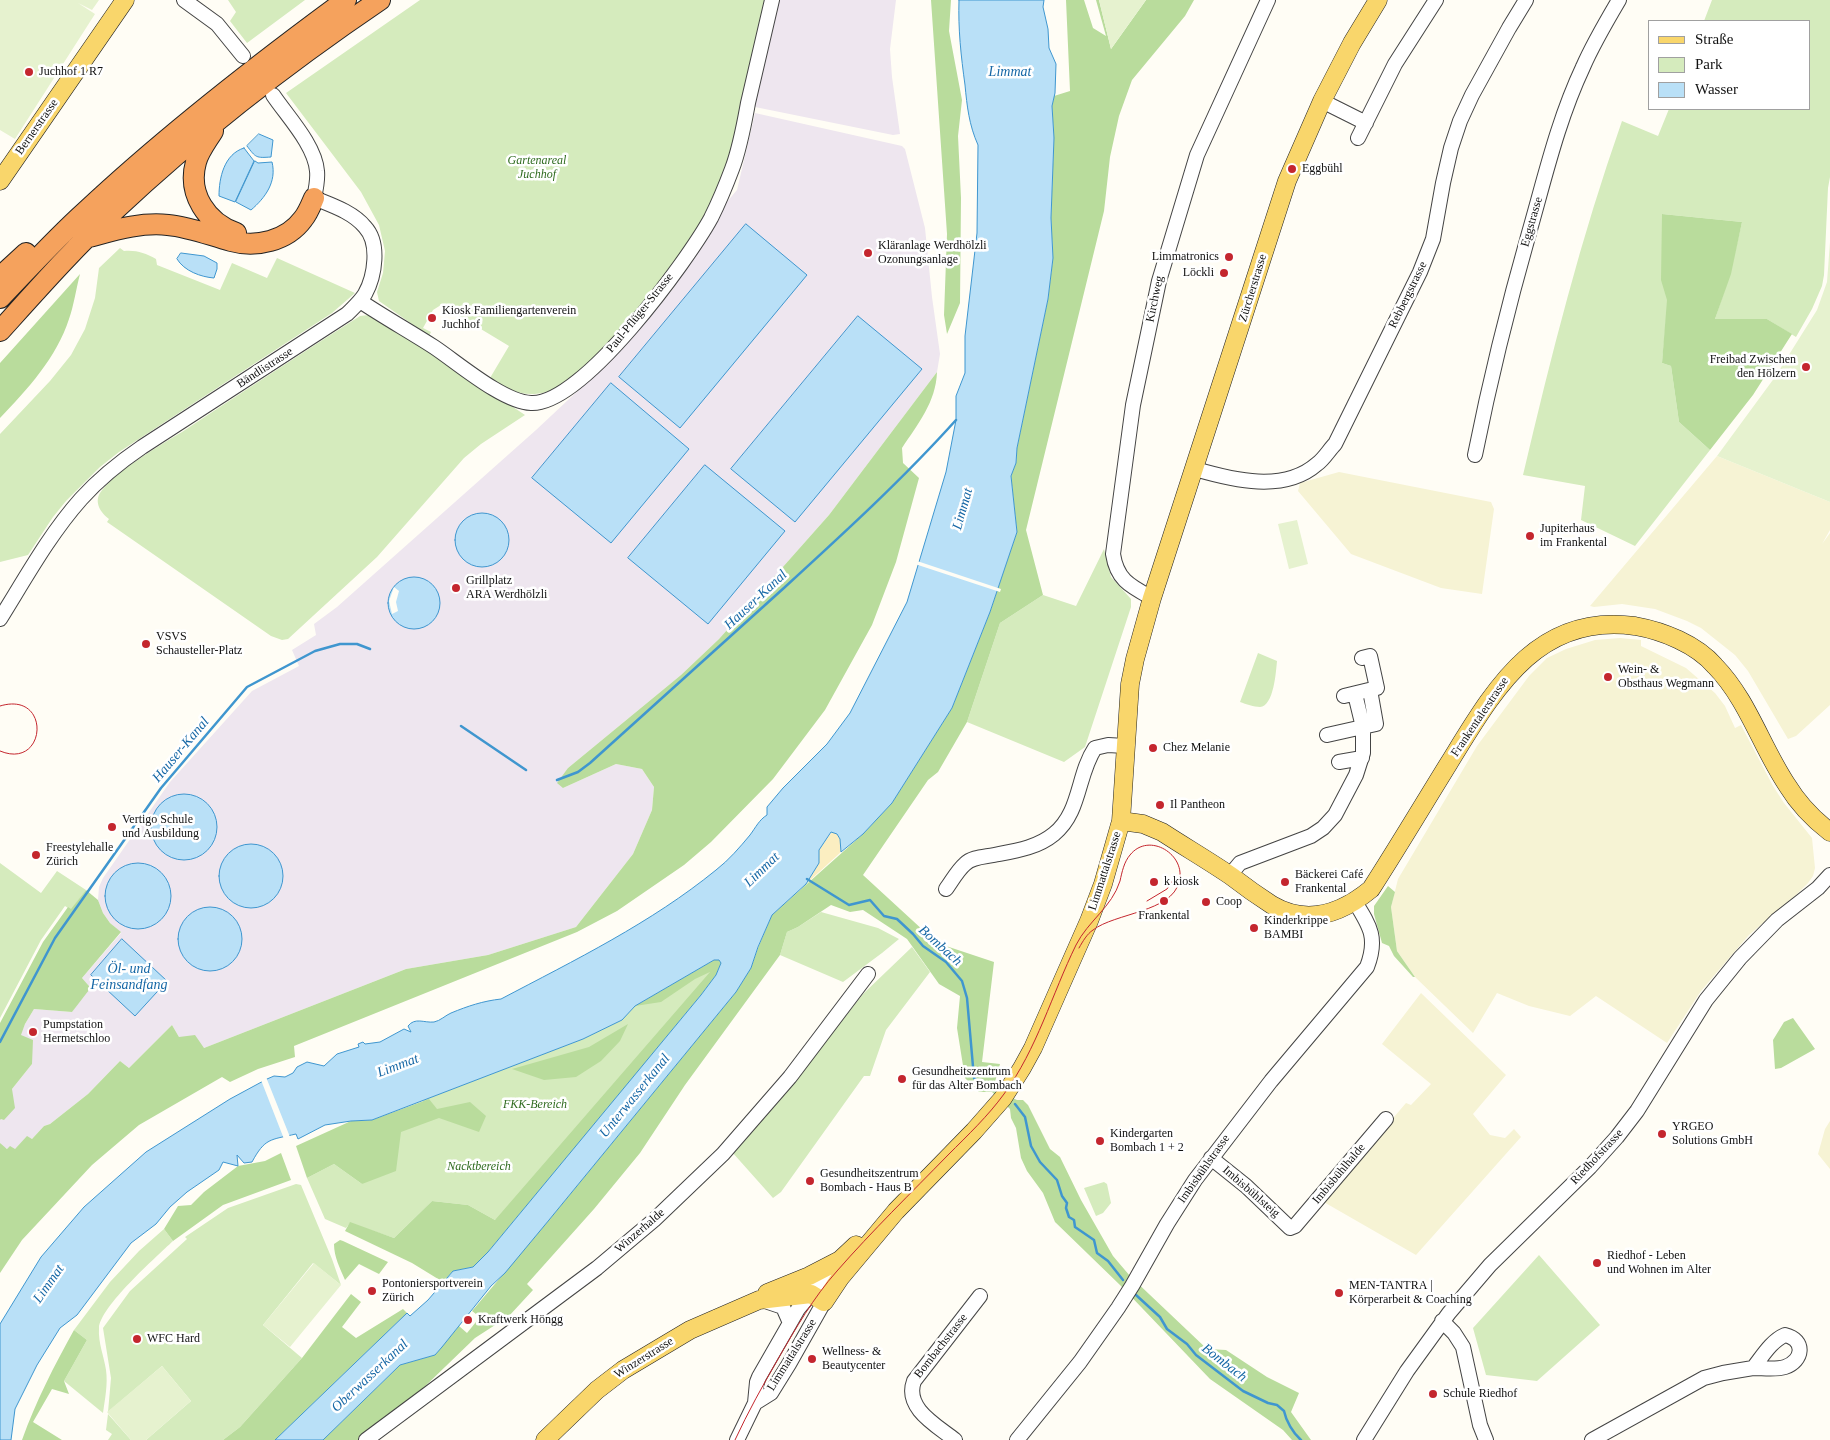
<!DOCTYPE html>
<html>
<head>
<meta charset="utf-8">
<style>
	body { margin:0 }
	#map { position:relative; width:1830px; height:1440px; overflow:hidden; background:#fffdf5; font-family:"Times New Roman",serif }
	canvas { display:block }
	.legend { position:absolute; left:1648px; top:20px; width:162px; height:90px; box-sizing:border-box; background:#fff; border:1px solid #a0a0a0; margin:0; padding:6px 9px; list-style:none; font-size:15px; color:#111 }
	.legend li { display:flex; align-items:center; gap:10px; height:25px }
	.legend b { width:25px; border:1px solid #a0a0a0 }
</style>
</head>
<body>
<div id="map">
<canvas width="1830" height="1440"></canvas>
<ul class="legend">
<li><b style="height:6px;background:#f9d66b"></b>Straße</li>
<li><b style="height:14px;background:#d5ebbd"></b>Park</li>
<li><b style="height:14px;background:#b9e0f7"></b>Wasser</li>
</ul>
</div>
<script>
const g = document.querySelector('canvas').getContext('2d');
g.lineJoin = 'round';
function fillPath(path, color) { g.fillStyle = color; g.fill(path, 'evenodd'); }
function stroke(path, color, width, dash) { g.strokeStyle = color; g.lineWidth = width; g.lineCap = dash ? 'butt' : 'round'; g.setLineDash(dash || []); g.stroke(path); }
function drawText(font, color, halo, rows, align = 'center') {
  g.font = font + ' "Times New Roman",serif'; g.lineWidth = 5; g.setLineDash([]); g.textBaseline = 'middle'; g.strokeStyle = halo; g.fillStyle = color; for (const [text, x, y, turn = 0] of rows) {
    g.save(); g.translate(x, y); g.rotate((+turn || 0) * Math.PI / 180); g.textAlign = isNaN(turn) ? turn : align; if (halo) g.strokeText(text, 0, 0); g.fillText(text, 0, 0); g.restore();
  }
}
const industrial = new Path2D(`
	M777,0h119l-6,49 2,28 8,57 -7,1 -138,-28 -1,-2z
	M755,113l147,33 3,3 20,79 7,69 8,57 -3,18 -108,143 -110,124 -38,36 -113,93 -5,20 53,-24 26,5 12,18 -2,23 -19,44 -57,73 -88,28 -82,14 -202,79 -25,-11 -7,-12 -43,43 -9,-7 -32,33 -38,30 -6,2 -12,13 -5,-2 -12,12h-7l-6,-3 -2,-3v-23l12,-31 20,-25 -12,-28 5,-12 9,-15 38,3 17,-26 -7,-8 39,-45 -11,-10 -7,-10 -5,-13 1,-13 4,-9 67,-96 82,-91 47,-25 -7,-16 24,-15 -2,-11 23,-17 199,-177 64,-60 73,-81 53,-86 11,-13z`);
const farmland = new Path2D(`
	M1717,456l113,46v28l-8,14 8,-11v172l-34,31 -8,3 -40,-68 -13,-16 -34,-27 -14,-7 -32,-12 -33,-5 -28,3 -4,-1z
	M1339,472l152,30 3,7 -12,85 -41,-6 -90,-34 -53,-63 2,-8z
	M1620,638l21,2v6l45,22 29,25 10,13 10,22 6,-3 32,61 11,17 28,35 3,30 -2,8 -5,7 -11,11 -48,41 -25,29 -23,27 -34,52 -71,-47 -26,20 -41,-10 -32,-13 -24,40 -58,-56 -18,-26 -6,-44 7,-28 79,-133 52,-70 18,-18 19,-9 29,-9z
	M1421,993l85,82 -33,39 17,21 15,3 9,-9 7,8 -105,118 -94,-54 84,-98 5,2 20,-21 -49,-40z
	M1830,1121v48l-12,-15 7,-25z`);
const green = new Path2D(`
	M228,0h77l-58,43 -17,-22 6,-9z
	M420,0h345c-8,37 -16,74 -25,111 -3,17 -5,35 -11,51 -27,69 -69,125 -119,179 -17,18 -39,44 -64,51 -22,6 -39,-2 -56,-14l19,-32 -68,-41 -8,5 -10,18 8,4 -2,4 -50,-35 -2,-9 6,-19 2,-22 -6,-26 -18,-33 -75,-99z
	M1712,0h118v177l-2,11 -4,87 -2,11 -10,23 -16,28 -29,-18h-52l15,-45 12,-52 -80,-8 6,85 -6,64 9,3 8,56 31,28 -75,96 -54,-26 4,-34 -62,-11c28,-119 58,-238 99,-354l36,15 11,-27h140v-88h-105z
	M120,248l4,3c13,-1 21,2 32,8l1,6 63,25 12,-27 35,15 10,-20 78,35 -23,20 -213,139 -19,15 -34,34 -13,16 -25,38 -28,7v-128l50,-53 21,-26 14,-26 10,-31 4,-30z
	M369,315l16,6 140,94 -44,29 -17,14 -87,99 -89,82 -6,1 -11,-4 -164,-114 2,-3c-8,-6 -15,-16 -9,-26 13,-20 60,-48 82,-61 59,-39 118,-78 178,-116z
	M1104,549l7,28 20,22v8l-46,140 -21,15 -97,-40 33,-99 43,-28 33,11z
	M1258,653l19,8c-1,10 -3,45 -17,46 -6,0 -14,-3 -20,-5z
	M0,863l41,30 16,-22 29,19 -15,20 -6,-4 -24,34 -41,78z
	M821,912l57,16 21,11 -17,14 -39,29 -63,-27 7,-23 11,-5z
	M912,947l18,25 -44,58 -16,46h-6l-83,116 -8,6 -41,-46 45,-49 86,-109z
	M721,963l-66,89 -132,158 -28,10 -27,-15 -36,-4 -38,37 -44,-15 -4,5 -21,-9 -18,-41 27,-14 28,20 62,-84 159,-61 39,-19 13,-14z
	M1104,1182l3,2 4,19 -8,10 -7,3 -12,-28z
	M296,1184l5,1 31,74 9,26 -28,-22 -50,62 39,33 -62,69 -17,13h-77l45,-39 -29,-35 -54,46 3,-34 -8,-50 27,-37 57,-52 -2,-2 43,-29z
	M164,1229l9,12c-17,16 -73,66 -74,87 -1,15 5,28 7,42 2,14 -1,29 -3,43l-39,-32 23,-41 -13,-10 36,-48 29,-31z
	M1539,1255l61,70 -63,56 -51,-6 -13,-47z
	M108,1414l23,26h-23l4,-6 -6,-4z`);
const forest = new Path2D(`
	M931,0h20l-2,31 13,69 -4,36 3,62 -1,105 -13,31 -3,-19 3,-81z
	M1066,0h18l9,28 13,8 -10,-36h3l12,49 35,-49h48l-9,16 -53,64 -13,36 -9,41 -6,54 -78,319 17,65 -43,28 -33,99 -29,50 -10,8 -65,95 74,68 57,19 -12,100 18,2 -7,25 24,11h6l5,5 22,44 10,8 21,43 32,56 17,20 77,73 19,1 41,27 32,16 -8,19 20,28h-19l-9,-10 -73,-51 -90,-94 -65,-63 -12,-29 -16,-22 -6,-13 -5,-30 -5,-10 -1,-9 -18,-17h-13l-14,-14 -8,-50 3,-32 -21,-12 -32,-45 -44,-29 -13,2 -19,-7 -33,22 -11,5 -7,23 -95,130 -45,68 -46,56 -67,75 6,6 -24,26 -34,22 -87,84 -22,18h-43l77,-75 35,-10 24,-29 8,7 13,-16 -8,-6 77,-91 187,-228 15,-24 7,-20 14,-33 91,-81 29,-31 60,-95 38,-96 27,-80 -6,-56 5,-13 1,-15 31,-149 5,-41 -2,-40 3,-80 -2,-32 2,-10 16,-5z
	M1662,214l80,8 -11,52 -16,45h52l25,15 -39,61 -43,55 -31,-28 -8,-56 -9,-3 5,-63 -6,-20z
	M80,274c-4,15 -6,31 -11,45 -12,38 -42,71 -69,99v-55z
	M937,372c-1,30 -19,52 -35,76l1,15 16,15 -23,84 -24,63 -47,85 -52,69 -62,63 -27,23 -67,46 -40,21 -283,114 1,11 -37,12 -28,13 -8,-5 -83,48 -47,40 -70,75 -22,33v-130l7,6 3,-3 5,3 12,-13 5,3 12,-13 6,-2 38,-30 32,-33 9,7 43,-43 7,12 16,-2 9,13 202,-79 82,-14 88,-28 57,-73 19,-44 2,-23 -12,-18 -26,-5 -53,24 -6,-5 11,-15 113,-93 38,-36 110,-124z
	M1388,886l7,6 -4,15 6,44 18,26h-2l-19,-21 -5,-10 -7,-3 -8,-29v-8z
	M86,890l12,10 5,13 7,10 11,9 -39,46 7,8v4l-17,22 -38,-3 -9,15 -4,11 12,5 -1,24 -20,25 3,19 -11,12 -3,-1 -1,1v-97l43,-81 25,-35 3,2z
	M714,960h5l2,3 -5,12 -15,20 -213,257 -15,15 -20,4 -10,11 -31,-19 -67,-32 5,-9 44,16 38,-37 36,4 27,15 215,-248 -15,7 -34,23 -26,4z
	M1793,1018l22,31 -34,19 -6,1 -2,-29 11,-18z
	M628,1024l-8,17 -19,20 -25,16 -32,3 -32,-11 77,-22z
	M429,1099l8,10 33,-7 16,14 -7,16 -40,-14 -38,14 -5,39 -34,13 -28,-20 -27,14 -11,-32 55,-25 21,-1z
	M281,1153l10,27 -68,25 -50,36 -9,-12 14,-23 13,-1 13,-13 34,-26 27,-5z
	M340,1240l3,1 45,21 -9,12 -20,-10 -14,16c-5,-12 -11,-23 -11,-36z
	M351,1294l10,8 -19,25 14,11 47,-29 4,4 -132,127h-52l17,-13 62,-69z
	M74,1330l13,10 -23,41 5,13 -17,-5 -19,33 29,18h-40c14,-39 32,-74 52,-110z`);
const sand = new Path2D(`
	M832,832l5,2 3,5 1,13 -35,32 13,-21v-13z`);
const pitch = new Path2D(`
	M0,0h99l-7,10 -14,-7 17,11 -80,125 -15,-9z
	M1099,0h47l-35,49z
	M1830,242v260l-113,-46 58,-79 42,-67 10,-28z
	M1297,520l11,44 -19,5 -11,-45z
	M314,1263l27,22 -51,62 -27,-22z
	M162,1366l29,35 -45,39h-15l-24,-28z`);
const water = new Path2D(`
	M959,0h85l-1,7 5,22 1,19 7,16 -1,29 -3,13 2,32 -3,80 2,40 -5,41 -31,149 -1,15 -5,13 6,56 -27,80 -38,96 -60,95 -29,31 -22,18 -1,-13 -3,-5 -6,-2 -12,18v13l-13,21 -34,31 -14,32 -7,21 -15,24 -187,228 -44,53 -14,13 -49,61 -7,8 -35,10 -77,75h-48l132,-127 3,3 18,-16 25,-29 20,-4 15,-15 213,-257 15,-20 5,-12 -2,-3h-5l-79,46 -13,14 -39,19 -211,81 -21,1 -26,4 -27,14 -2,-5c-26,6 -31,4 -44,28l-8,1 -7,-8 1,11 -15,-4 -4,8 -32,22 -17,15 -14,17 -25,19 -54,72 -17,13 -23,37 -22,44 -4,31h-11v-116l41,-67 43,-50 62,-55 84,-53 37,-20 7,-3 11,1 8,-4 4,-6 10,-5 17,4 13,-12 22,-7 -1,-3 5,-2 2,2 15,-2 24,-13 7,3 -3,-6c7,-9 16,-3 26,-4 6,-1 12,-7 17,-9 17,-7 32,-12 50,-14 74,-39 150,-76 215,-129 13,-10 24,-23 34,-35 6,-8 9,-15 17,-20v-8l16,-19 44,-44 23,-31 57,-111 39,-130 10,-52v-24l9,-23v-37l12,-103 1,-88c-9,-20 -11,-39 -13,-60 -4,-29 -7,-56 -6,-85z
	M259,134l14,6 -2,17c-15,1 -15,1 -24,-11z
	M244,148l10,13 -19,41 -16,-6c0,-18 5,-42 25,-48z
	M255,161l3,2 14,-1c5,20 -7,36 -21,48l-15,-8z
	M746,224l61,51 -127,153 -61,-51z
	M181,253l23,3 13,7v6l-3,9c-13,-1 -30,-7 -37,-19z
	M858,316l64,53 -127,153 -64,-53z
	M611,383l78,66 -78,94 -79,-65z
	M705,465l80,66 -77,93 -80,-66z
	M455 540a27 27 0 1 1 54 0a27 27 0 1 1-54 0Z
	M388 603a26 26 0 1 1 52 0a26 26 0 1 1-52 0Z
	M151 827a33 33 0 1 1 66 0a33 33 0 1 1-66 0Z
	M219 876a32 32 0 1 1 64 0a32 32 0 1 1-64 0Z
	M105 896a33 33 0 1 1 66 0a33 33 0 1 1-66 0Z
	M178 939a32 32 0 1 1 64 0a32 32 0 1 1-64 0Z
	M122,939l45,42 -32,35 -44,-41z`);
const pier = new Path2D(`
	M917,561l84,28 -1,3 -85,-28z
	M394,587l5,4 -3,11 2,9 -6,3 -3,-13z
	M266,1077l24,60 -6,2 -23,-59z`);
const stream = new Path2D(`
	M461,726l65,44
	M557,780l21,-8 12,-9c65,-59 130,-117 195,-176 59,-54 118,-108 171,-167
	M807,879l42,26 21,-5 14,16 13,3 16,15 10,12 23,16 16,19 5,17 7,80 11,10 9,2
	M0,1042l55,-104 106,-150 86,-101 68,-36 25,-7h17l13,5
	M1015,1104l10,13 6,29 9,16 17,18 5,16 5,7 -1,5 3,9 5,3 1,7 19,13 3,13 11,8 15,19
	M1136,1295l24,22 7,12 20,15 9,11 47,36 25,12 9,2 7,6c2,10 9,22 17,29`);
const minor = new Path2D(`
	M184,0l33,24 26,32
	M1322,101l44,22
	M1358,138l37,-74 41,-64
	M360,301c24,16 49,30 74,46 24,16 69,55 97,56 51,3 157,-143 180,-185 8,-16 15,-33 21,-49 8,-21 12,-44 16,-66 8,-34 16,-69 24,-103
	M1475,455c15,-75 33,-148 54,-222 16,-56 29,-113 54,-166 10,-23 23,-45 36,-67
	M1195,469c38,11 89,24 122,-5 7,-5 12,-14 18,-20l85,-172 13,-33 10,-56 8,-35 9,-27 12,-26 37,-67 17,-28
	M1152,598c-22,-12 -35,-18 -39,-44l20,-149 26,-124 38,-126 71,-155
	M0,619c25,-40 49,-84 81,-120 18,-20 39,-37 61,-52l205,-133c6,-6 13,-12 18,-20 10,-18 15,-51 0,-67 -12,-15 -34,-22 -51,-29 2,-9 4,-18 3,-27 -2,-26 -30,-55 -44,-76
	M1344,696l33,-8 -7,-32 -8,2
	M1327,735l49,-11 -6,-34
	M1339,762l23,-4
	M1230,875l10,-12 71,-27 12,-8 12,-13 21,-40 7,-22v-26l-8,-33
	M946,889c6,-8 11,-18 19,-25 7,-7 19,-7 29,-9 21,-4 43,-7 60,-21 27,-22 23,-59 41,-86l13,-3 17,1
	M1211,1158l35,28 44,42 5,-2 91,-107
	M765,1301l18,6 7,16
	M1442,1321l12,12 9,14 17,78 6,15
	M1785,1335c21,5 18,26 0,32 -9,3 -22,1 -32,1 9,-11 18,-27 32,-33z
	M755,1403l16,-10 18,-29 35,-62
	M366,1440l231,-172 57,-48 69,-66 67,-77 78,-103
	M737,1440l18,-37 2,-21 2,-5 39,-68 38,-45
	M955,1440c-19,-15 -51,-32 -41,-59l66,-85
	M1017,1440l63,-78 38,-54 14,-22 35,-62 28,-44 76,-99 96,-114c11,-29 3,-41 -12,-65
	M1364,1440l43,-69 42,-58 41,-48 100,-98 27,-30 20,-26 69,-111 34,-42 37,-38 41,-32 12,-13
	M1592,1440l112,-62 19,-5 30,-5`);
const major = new Path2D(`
	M0,181l125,-181
	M1121,821l22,3 19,8c23,15 47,29 69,44 13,10 27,20 41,29 36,21 70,8 99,-16 27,-42 52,-84 78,-126 44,-71 87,-151 186,-137 28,5 61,18 80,40 33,34 46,80 72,119 11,18 26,34 43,47
	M767,1293l42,-17 31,-16 16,-15
	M545,1440l52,-50 26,-20 67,-40 69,-30 52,-6 13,8 16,-24 56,-67 78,-80 29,-33 19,-30 11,-20 56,-127 14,-37 18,-63 9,-137 5,-25 17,-61 135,-417 35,-80 30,-58 26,-43`);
const highway = new Path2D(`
	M213,131c-6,10 -14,20 -17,31 -9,32 11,61 40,71
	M89,237c26,-7 52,-15 79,-12 22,2 41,10 63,16 25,7 56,0 72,-22 5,-6 8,-14 11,-21
	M0,277l26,-24
	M0,298c28,-29 55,-59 85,-86 82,-77 171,-146 261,-212
	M0,331c37,-41 74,-83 115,-121 82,-77 172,-147 265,-210`);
const tram = new Path2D(`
	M0,706c52,-16 47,65 0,45
	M1147,901l20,-12 8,-12
	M735,1440c13,-28 28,-55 43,-81 18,-31 35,-61 59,-88 35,-40 74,-78 111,-116 20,-20 40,-39 56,-61 33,-45 48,-100 72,-149 12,-24 36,-38 44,-64 2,-9 4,-19 10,-26 19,-24 57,0 49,27 -7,30 -64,31 -86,48 -6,4 -10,11 -14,18`);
const markers = [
	[29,72,5,"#c4262e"],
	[1292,169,5,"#c4262e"],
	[868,253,5,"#c4262e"],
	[1229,257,5,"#c4262e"],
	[1224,273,5,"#c4262e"],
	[432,318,5,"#c4262e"],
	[1806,367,5,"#c4262e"],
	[1530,536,5,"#c4262e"],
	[456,588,5,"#c4262e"],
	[146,644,5,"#c4262e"],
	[1608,677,5,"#c4262e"],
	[1153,748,5,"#c4262e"],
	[1160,805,5,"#c4262e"],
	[112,827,5,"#c4262e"],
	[36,855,5,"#c4262e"],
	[1154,882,5,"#c4262e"],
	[1285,882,5,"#c4262e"],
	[1164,901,5,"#c4262e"],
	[1206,902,5,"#c4262e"],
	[1254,928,5,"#c4262e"],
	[33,1032,5,"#c4262e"],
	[902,1079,5,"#c4262e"],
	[1662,1134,5,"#c4262e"],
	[1100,1141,5,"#c4262e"],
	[810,1181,5,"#c4262e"],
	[1597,1263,5,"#c4262e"],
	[372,1291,5,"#c4262e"],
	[1339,1293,5,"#c4262e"],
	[468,1320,5,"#c4262e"],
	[137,1339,5,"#c4262e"],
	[812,1359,5,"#c4262e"],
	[1433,1394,5,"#c4262e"]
];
const poiNames = [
	["Juchhof 1 R7",39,72],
	["Eggbühl",1302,169],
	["Kläranlage Werdhölzli",878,246],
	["Ozonungsanlage",878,260],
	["Limmatronics",1219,257,"right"],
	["Löckli",1214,273,"right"],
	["Kiosk Familiengartenverein",442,311],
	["Juchhof",442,325],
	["Freibad Zwischen",1796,360,"right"],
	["den Hölzern",1796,374,"right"],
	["Jupiterhaus",1540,529],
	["im Frankental",1540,543],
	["Grillplatz",466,581],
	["ARA Werdhölzli",466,595],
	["VSVS",156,637],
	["Schausteller-Platz",156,651],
	["Wein- &",1618,670],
	["Obsthaus Wegmann",1618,684],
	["Chez Melanie",1163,748],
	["Il Pantheon",1170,805],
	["Vertigo Schule",122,820],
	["und Ausbildung",122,834],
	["Freestylehalle",46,848],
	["Zürich",46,862],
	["Bäckerei Café",1295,875],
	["Frankental",1295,889],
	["k kiosk",1164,882],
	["Coop",1216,902],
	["Frankental",1164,916,"center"],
	["Kinderkrippe",1264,921],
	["BAMBI",1264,935],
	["Pumpstation",43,1025],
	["Hermetschloo",43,1039],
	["Gesundheitszentrum",912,1072],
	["für das Alter Bombach",912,1086],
	["YRGEO",1672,1127],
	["Solutions GmbH",1672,1141],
	["Kindergarten",1110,1134],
	["Bombach 1 + 2",1110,1148],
	["Gesundheitszentrum",820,1174],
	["Bombach - Haus B",820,1188],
	["Riedhof - Leben",1607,1256],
	["und Wohnen im Alter",1607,1270],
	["Pontoniersportverein",382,1284],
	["Zürich",382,1298],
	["MEN-TANTRA |",1349,1286],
	["Körperarbeit & Coaching",1349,1300],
	["Kraftwerk Höngg",478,1320],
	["WFC Hard",147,1339],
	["Wellness- &",822,1352],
	["Beautycenter",822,1366],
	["Schule Riedhof",1443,1394]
];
const streetNames = [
	["Bernerstrasse",37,127,-55],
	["Eggstrasse",1532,222,-74],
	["Zürcherstrasse",1253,288,-73],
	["Rebbergstrasse",1408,295,-64],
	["Kirchweg",1155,299,-78],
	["Paul-Pflüger-Strasse",640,313,-51],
	["Bändlistrasse",265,368,-33],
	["Frankentalerstrasse",1480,717,-56],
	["Limmattalstrasse",1105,871,-72],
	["Riedhofstrasse",1597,1157,-47],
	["Imbisbühlstrasse",1204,1169,-55],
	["Imbisbühlhalde",1339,1174,-50],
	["Imbisbühlsteig",1251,1192,41],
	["Winzerhalde",640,1231,-41],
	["Bombachstrasse",941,1346,-52],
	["Limmattalstrasse",792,1355,-58],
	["Winzerstrasse",644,1358,-32]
];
const parkNames = [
	["Gartenareal",537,161],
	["Juchhof",537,175],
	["FKK-Bereich",535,1105],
	["Nacktbereich",479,1167]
];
const waterNames = [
	["Limmat",1010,72],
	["Limmat",963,509,-74],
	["Hauser-Kanal",756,600,-43],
	["Hauser-Kanal",181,750,-50],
	["Limmat",762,870,-44],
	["Bombach",940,946,42],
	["Öl- und",129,969],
	["Feinsandfang",129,985],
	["Limmat",398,1066,-21],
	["Unterwasserkanal",635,1096,-51],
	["Limmat",49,1284,-55],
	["Bombach",1224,1363,38],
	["Oberwasserkanal",370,1376,-43]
];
fillPath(industrial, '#eee6ef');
fillPath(farmland, '#f6f3d4');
fillPath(green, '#d5ebbd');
fillPath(forest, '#b9dc9c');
fillPath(sand, '#fbeec1');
fillPath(pitch, '#e6f2cf');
fillPath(water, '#b9e0f7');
stroke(water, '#3f96cf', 1);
fillPath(pier, '#fffdf5');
stroke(stream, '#3f96cf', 2.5);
stroke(minor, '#444', 16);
stroke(major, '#222', 19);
stroke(highway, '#222', 22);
stroke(minor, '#fff', 14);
stroke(major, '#f9d66b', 18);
stroke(highway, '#f5a25d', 20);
stroke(tram, '#c4262e', 1);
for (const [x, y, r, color] of markers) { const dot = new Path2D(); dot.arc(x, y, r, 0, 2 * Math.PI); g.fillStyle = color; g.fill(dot); stroke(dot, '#fff', 2); }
drawText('12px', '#111', '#fff', poiNames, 'left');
drawText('12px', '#111', '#fff', streetNames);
drawText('italic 12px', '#2f6b1f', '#fff', parkNames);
drawText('italic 14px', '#1768a6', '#fff', waterNames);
</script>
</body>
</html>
